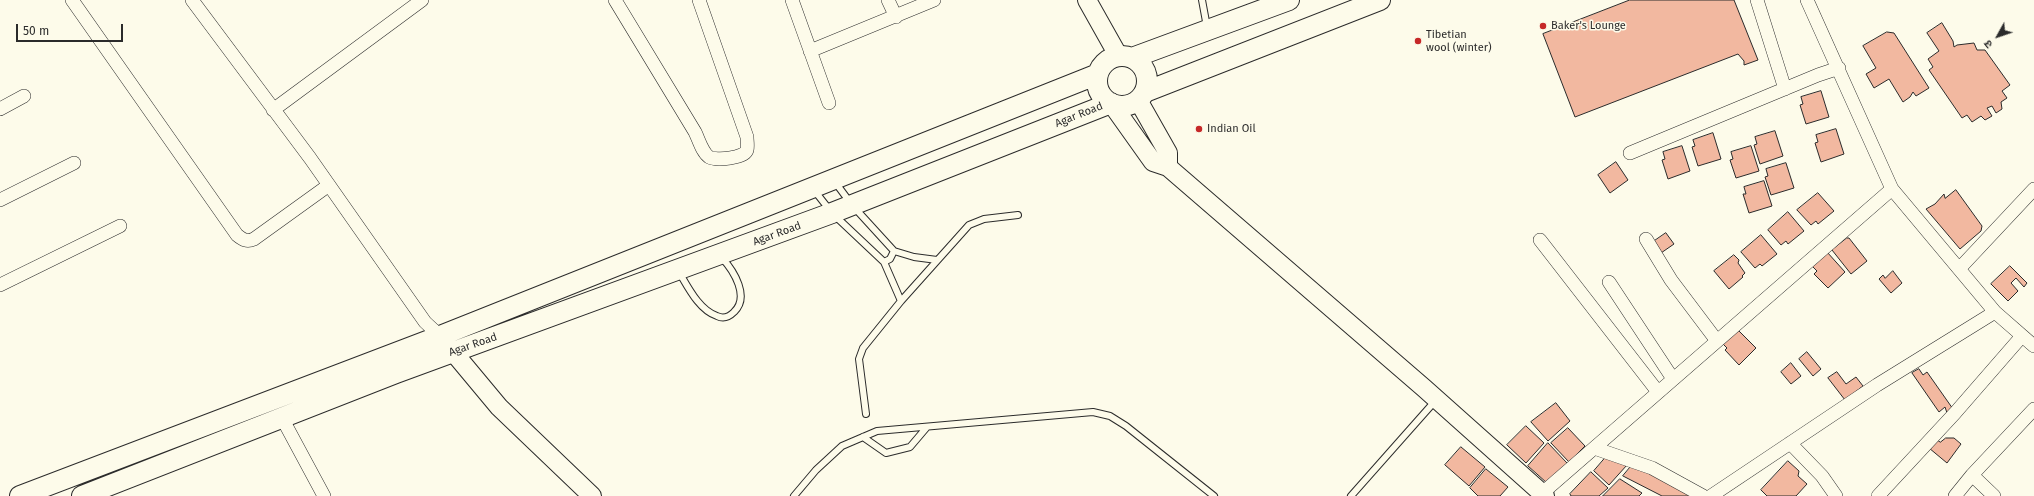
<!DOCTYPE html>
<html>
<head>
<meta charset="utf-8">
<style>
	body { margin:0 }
	#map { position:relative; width:2034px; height:496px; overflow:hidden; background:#fdfbea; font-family:"Fira Sans","Noto Sans Devanagari",sans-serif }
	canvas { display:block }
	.north { position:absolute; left:1978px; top:16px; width:40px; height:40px; -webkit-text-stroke:3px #fdfbea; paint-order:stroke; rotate:230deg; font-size:11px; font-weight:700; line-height:16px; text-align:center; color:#2b2b2b }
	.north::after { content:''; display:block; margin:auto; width:14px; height:18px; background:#2b2b2b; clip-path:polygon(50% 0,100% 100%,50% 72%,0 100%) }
	.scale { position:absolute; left:16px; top:24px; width:107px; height:18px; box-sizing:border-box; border:2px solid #2b2b2b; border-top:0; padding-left:5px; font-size:12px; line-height:14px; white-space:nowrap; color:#2b2b2b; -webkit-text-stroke:3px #fdfbea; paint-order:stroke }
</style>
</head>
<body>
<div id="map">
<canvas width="2034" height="496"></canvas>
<div class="north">उ</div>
<div class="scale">50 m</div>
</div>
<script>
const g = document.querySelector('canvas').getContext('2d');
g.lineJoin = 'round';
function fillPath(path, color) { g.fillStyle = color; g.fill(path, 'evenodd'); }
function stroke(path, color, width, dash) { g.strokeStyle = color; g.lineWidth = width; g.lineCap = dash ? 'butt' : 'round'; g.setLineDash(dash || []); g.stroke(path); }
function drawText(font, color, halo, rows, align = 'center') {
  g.font = font + ' "Fira Sans",sans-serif'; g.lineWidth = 3; g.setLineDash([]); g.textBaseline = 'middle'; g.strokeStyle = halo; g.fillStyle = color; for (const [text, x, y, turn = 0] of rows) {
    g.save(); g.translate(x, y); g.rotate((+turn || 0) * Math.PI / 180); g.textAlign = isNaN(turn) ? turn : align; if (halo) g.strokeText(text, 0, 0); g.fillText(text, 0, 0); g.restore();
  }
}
const building = new Path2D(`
	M1630,0h104l24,60 -14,5v-4l-6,-7 -163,63 -32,-83z
	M1942,23l11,18 1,6 3,-2 17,-2 3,7h8l25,35 -8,6 5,7 -6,4 1,7 -6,4 -4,-7 -5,2 5,8 -7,4 -4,-4 -9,6 -5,-7 -5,3 -33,-48 4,-3 -5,-8 11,-8 -12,-18z
	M1887,32l7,1 35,55 -13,8 -3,-4 -3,5 -7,5 -14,-23 -15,9 -8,-14 10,-6 -13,-22z
	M1821,91l8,26 -23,7 -6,-19 3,-1 -2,-7z
	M1836,129l8,25 -23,8 -6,-19 3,-1 -2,-7z
	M1775,131l8,25 -23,8 -6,-19 3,-1 -2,-7z
	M1713,133l8,26 -23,7 -6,-19 3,-1 -2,-6z
	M1682,146l8,25 -22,8 -6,-19 3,-1 -2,-7z
	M1751,146l8,25 -23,7 -6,-18 3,-1 -2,-7z
	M1616,162l12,18 -18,13 -12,-18z
	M1786,163l8,25 -23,7 -6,-18 3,-1 -2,-7z
	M1764,181l8,25 -23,7 -6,-19h3l-2,-7z
	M1956,190l26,36 -1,5 -21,18 -34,-40 9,-5 9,-10 1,4z
	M1818,193l16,18 -16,13 -2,-3 -5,4 -14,-15z
	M1788,212l16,19 -16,13 -2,-3 -5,4 -13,-15z
	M1666,233l8,11 -13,9 -8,-11z
	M1761,235l16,19 -15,12 -2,-2 -5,4 -14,-16z
	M1847,238h2l18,23 -16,13 -19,-24z
	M1827,252l18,20 -17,16 -14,-14 3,-3 -5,-5z
	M1734,255l5,5 -1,3 7,10 -3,3 1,1 -14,12 -15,-18z
	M2010,266l17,17 -3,4 -8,-9 -5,5 7,8 -10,10 -17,-17z
	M1893,271l9,12 -11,10 -12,-14 4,-4 2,3z
	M1737,329l19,19 -17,17 -14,-15 2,-2 -5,-5z
	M1807,352l14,17 -8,7 -14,-17z
	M1791,363l10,13 -10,8 -10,-12z
	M1919,369l4,6 4,-3 26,37 -6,4 -2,-6 -6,5 -27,-39z
	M1837,372l9,12 10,-7 7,9 -18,14 -17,-22z
	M1556,403l14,18 -22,20 -17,-19z
	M1526,426l18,17 -18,20 -19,-18z
	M1568,428l17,18 -16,16 -18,-19z
	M1946,438h8l7,6 -14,19 -18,-15 7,-9 4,3z
	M1548,443l19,20 -20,20 -19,-17z
	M1461,447l24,20 -16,19 -24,-21z
	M1606,457l21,8 -18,20 -15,-14z
	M1788,461l11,10 -1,5 9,8 -11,12h-29l-6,-6z
	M1633,464l59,32h-30l-39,-20z
	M1486,469l22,18 -8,9h-22l-8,-8z
	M1591,472l17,16 -9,8h-28l-1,-2z
	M1620,479l22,14 -3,3h-36z`);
const lane = new Path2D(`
	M1202,0l5,27
	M835,182l17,23 42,46 20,6 23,3
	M814,190l18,23 52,49 17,39
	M884,262l6,-3 4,-8
	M679,272c9,15 20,38 38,44 6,3 12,1 17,-4 16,-15 0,-41 -12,-54
	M866,414l-7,-55 4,-11 38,-47 68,-76 15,-6 34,-4
	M863,437l23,16 24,-6 17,-20
	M794,496l22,-26 26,-24 35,-15 216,-19 17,4 16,10 88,70
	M1351,496l85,-96`);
const street = new Path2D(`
	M72,0l165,235c6,5 10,7 17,4l75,-54
	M192,0l118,158 115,164 15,14
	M615,0l80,132c4,8 7,20 14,25 7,4 36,1 38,-7 1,-4 0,-9 0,-13l-48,-137
	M792,0l37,103
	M888,0l8,17
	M1757,0l28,89
	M1807,0l85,189 103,123 39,34
	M810,51l124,-51
	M0,109l24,-13
	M273,110l149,-110
	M1630,153l188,-78 21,-7
	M0,200l74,-37
	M1646,239l25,41 46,61
	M1540,240l118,152
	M1959,269l75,-80
	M1609,282l64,97
	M0,285l120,-59
	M282,418l42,78
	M1790,443l32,33 14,20
	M1594,448l58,20 51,28
	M1972,475l22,21
	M1539,496l353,-307
	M1711,496l166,-111 118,-73
	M1878,496l77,-83 67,-77
	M1955,496l17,-21 62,-66`);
const secondary = new Path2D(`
	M1087,0l32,57
	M1111,103l42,59 15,5v-14l-30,-53
	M1168,167l256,221 121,108
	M444,341l55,66 93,89`);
const primary = new Path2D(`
	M1097 81a25 25 0 1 1 50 0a25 25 0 1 1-50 0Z
	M1132,58l157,-58
	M1145,92l235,-92
	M20,496l420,-160 658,-262
	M82,496l314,-123 436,-160 279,-110`);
const markers = [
	[1543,26,4,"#c62828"],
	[1418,41,4,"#c62828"],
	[1199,129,4,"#c62828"]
];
const poiNames = [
	["Baker's Lounge",1551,26],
	["Tibetian",1426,35],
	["wool (winter)",1426,48],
	["Indian Oil",1207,129]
];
const streetNames = [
	["Agar Road",1079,115,-22],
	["Agar Road",777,234,-20],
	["Agar Road",473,345,-19]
];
fillPath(building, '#f2b8a0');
stroke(building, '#2b2b2b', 1);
stroke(lane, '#2b2b2b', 8);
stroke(street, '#2b2b2b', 14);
stroke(secondary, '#2b2b2b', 20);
stroke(primary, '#2b2b2b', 22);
stroke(lane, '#fdfbea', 6);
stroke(street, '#fdfbea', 13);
stroke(secondary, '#fdfbea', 18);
stroke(primary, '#fdfbea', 20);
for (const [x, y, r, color] of markers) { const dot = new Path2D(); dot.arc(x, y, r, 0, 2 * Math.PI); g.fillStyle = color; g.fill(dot); stroke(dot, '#fdfbea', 1.5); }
drawText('11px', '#2b2b2b', '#fdfbea', poiNames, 'left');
drawText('11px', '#2b2b2b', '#fdfbea', streetNames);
</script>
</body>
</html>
